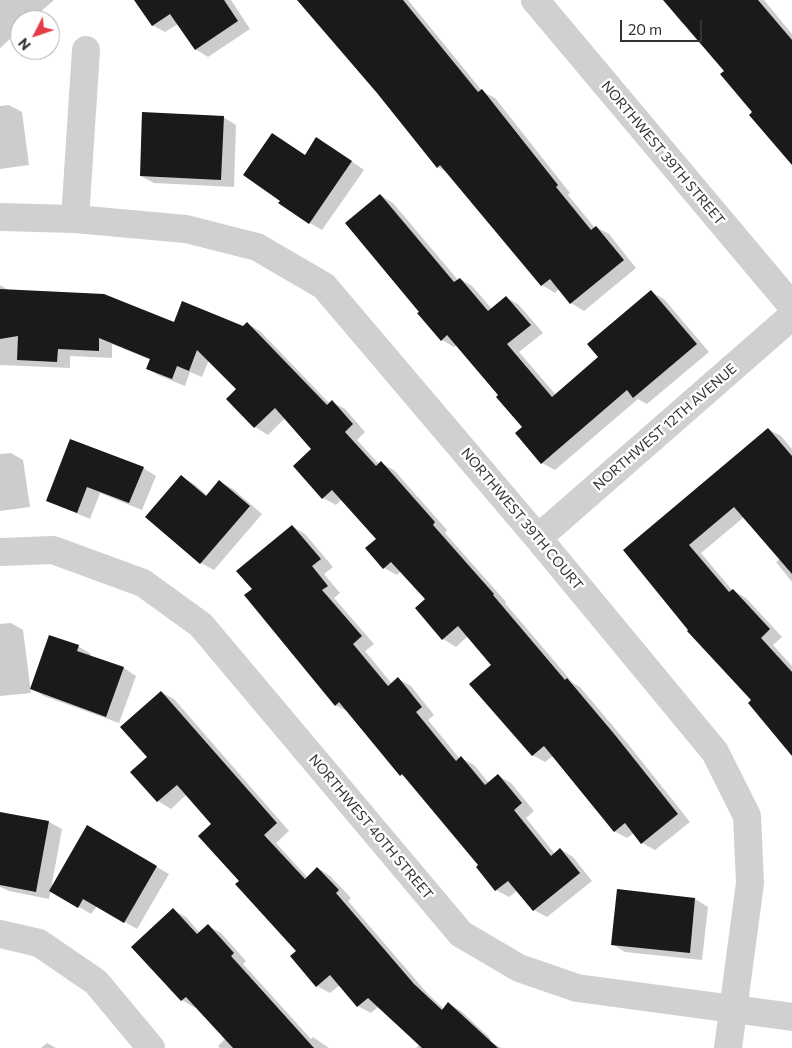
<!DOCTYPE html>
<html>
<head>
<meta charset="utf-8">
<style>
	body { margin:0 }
	#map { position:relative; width:792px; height:1048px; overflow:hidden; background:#fff; font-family:Commissioner,sans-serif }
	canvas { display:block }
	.north { position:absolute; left:10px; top:10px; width:50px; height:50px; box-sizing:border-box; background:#fff; border:1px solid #adadad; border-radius:50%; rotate:229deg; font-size:14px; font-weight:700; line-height:20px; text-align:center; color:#333 }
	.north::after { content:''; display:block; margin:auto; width:18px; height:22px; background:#e63946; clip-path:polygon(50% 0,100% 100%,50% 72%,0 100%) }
	.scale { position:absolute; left:620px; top:20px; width:82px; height:22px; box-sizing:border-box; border:2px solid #333; border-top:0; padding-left:6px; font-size:15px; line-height:18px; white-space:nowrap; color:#333; -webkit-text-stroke:4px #fff; paint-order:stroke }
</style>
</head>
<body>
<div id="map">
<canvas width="792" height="1048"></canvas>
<div class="north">N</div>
<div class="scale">20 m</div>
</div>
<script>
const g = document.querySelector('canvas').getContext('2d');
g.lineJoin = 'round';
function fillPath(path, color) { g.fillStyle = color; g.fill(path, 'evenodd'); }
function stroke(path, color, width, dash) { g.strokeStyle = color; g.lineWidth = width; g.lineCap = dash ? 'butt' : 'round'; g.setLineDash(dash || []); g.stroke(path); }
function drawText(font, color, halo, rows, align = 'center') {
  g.font = font + ' Commissioner,sans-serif'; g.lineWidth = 5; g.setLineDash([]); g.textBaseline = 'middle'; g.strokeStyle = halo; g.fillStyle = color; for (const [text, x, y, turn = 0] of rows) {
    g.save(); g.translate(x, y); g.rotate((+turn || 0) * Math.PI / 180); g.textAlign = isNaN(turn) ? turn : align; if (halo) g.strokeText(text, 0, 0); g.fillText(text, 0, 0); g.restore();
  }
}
const shadow = new Path2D(`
	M0,0h54l-23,20h-11v10l-20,18z
	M136,0h95l19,29 -42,28 -13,-8 -17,-25 -13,8 -13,-7z
	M298,0h110l75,92 12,6 75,95 -2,2 27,33 1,-1 13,7 27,34 -52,43 -13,-8 -12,-14 -4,4 -13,-8 -94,-112 -10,-6 -60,-75z
	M664,0h100l28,34v130l-67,-93 -38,-46 -6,-3z
	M9,105l13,7 7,53 -29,4v-63z
	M223,117l13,8 -2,62 -80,-4 -13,-7z
	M273,134l33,22 24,-10 34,24 -42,60 -12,-7 -28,-23z
	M380,195l13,8 65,77 2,-1 12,7 20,23 14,-12 13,8 24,28 -24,19 37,43 44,-38 51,-65 13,7 45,53 -62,52 -9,-5 -83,71 -13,-7 -19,-36 -23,-32 -43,-50 -3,2 -12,-7 -21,-28z
	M0,285l10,6 165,33 68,4 4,-4 13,7 70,73 2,-2 13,7 20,23 -8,8 22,24 2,-1 13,7 53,60 -2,3 61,69 -1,1 68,80 7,4 48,57 62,78 -35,28 -13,-7 -8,-10 -7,5 -13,-7 -61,-75 -8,6 -13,-7 -39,-90 -25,-29 -12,11 -13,-8 -27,-30 11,-10 -26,-28 -4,4 -13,-7 -6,-29 -36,-40 -6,6 -13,-7 -10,-49 -28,-31 -17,17 -13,-8 -27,-28 10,-10 -29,-29 -7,17 -12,-5 -5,14 -25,-10 -13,-8 4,-8 -39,-16v14l-42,-2v12l-70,-3z
	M768,429l13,7 11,13v133l-16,-20 4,-3 -36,-42 -43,36 31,37 14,8 36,39 -9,8 19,21v88l-40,-53 -127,-150z
	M0,452v2l11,-1 12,7 7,47 -30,4z
	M143,468l13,8 -14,34 -42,-17 -10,26 -29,-12 -13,-7z
	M182,477l12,7 14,12 12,-14 13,7 29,25 -48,56 -13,-7 -54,-46z
	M292,526l13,8 28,33 -9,7 16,19 -6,5 40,46 -9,7 27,33 6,-5 13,7 23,29 -6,5 32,39 1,-1 13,7 15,18 10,-7 12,7 23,28 -8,7 29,36 5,-5 13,8 19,24 -45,36 -13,-7 -16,-20 -9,7 -13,-7 -16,-24 -72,-87 -7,-4 -52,-63 -14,-7 -82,-116z
	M11,623l12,7 8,63 -31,3v-72z
	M78,646l13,8 -1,3 34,11 12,8 -17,47 -75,-27 -12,-7z
	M161,692l13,7 115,132 -13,12 32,35 10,-10 12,8 21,22 -3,3 79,92 17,16 5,-5 12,7 30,28 -1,2 11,7h-85l4,-4 -41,-38 -8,7 -13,-7 -18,-21 -10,8 -13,-7 -19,-35 -58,-70 -27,-57 -26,-30 -16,15 -13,-8 -26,-29 17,-14z
	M0,813l49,9 13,7 -11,60 36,-62 82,47 -32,55 -40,-23 -6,8 -40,-24 -2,9 -40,-8 -9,-4z
	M618,891l77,8 13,8 -6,53 -77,-8 -13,-8z
	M173,910l13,7 14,16 8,-7 13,7 25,28 -3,3 68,75 2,-2 16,11h-109l-2,-2 8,-8 -30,-32 -1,2 -13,-8z
	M47,1043l9,5h-15z`);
const building = new Path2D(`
	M134,0h90l14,21 -43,29 -25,-36 -18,12z
	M297,0h106l75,92 4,-3 76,96 -2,2 35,43 5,-4 28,34 -54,44 -20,-25 -9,7 -101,-121 -3,3 -60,-75z
	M663,0h95l34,40v125l-43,-50 3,-3 -32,-38 4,-3z
	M142,112l82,4 -3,64 -81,-4z
	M272,133l33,22 11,-18 36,24 -43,63 -31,-21 2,-2 -37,-26z
	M380,194l74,88 6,-4 28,33 18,-15 25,29 -24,19 45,53 46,-40 -11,-13 64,-54 46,54 -64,54 -6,-8 -86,74 -26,-31 7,-6 -26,-30 2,-2 -51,-60 -6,6 -24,-28 2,-1 -74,-89z
	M0,289l104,5 70,28 8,-21 61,25 4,-4 80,83 5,-5 21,24 -8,8 31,34 5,-5 54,61 -2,3 61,69 -1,1 72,85 2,-2 48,57 63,79 -37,30 -16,-21 -11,9 -70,-86 -12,10 -63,-72 22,-19 -33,-39 -16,14 -27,-32 10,-9 -34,-37 -8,7 -18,-21 11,-9 -44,-49 -10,9 -29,-33 18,-17 -36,-41 -21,20 -28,-29 10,-10 -39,-39 -8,21 -12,-5 -5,13 -26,-10 4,-10 -51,-21v13l-41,-2 -1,13 -40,-2 1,-24 -18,3z
	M768,428l24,28v118l-58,-67 -45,38 40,47 4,-3 37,40 -9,9 31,34v84l-44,-53 3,-3 -64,-69 1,-1 -65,-80z
	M70,439l74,28 -15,36 -42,-16 -10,26 -31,-12z
	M181,475l25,21 13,-16 31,26 -50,58 -55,-47z
	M292,525l29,34 -9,7 16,20 -6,4 40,46 -9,8 35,42 10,-9 24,30 -6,5 40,49 5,-5 24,29 13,-11 24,29 -8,7 37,46 9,-8 20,25 -47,38 -25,-30 -13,10 -19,-24 2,-2 -76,-91 -2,2 -61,-74 -4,4 -91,-111 8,-6 -16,-18z
	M49,635l30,10 -2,6 47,16 -18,50 -76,-28z
	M161,691l116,132 -13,12 41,44 12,-12 22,23 -3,3 78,91 28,26 6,-8 50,46h-76l-54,-50 -11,9 -27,-32 -14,12 -26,-31 6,-5 -61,-67 4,-3 -41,-45 13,-12 -34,-39 -20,17 -27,-30 17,-15 -27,-30z
	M0,812l49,9 -13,71 -36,-7z
	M87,825l70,41 -33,57 -41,-24 -5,9 -29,-17z
	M617,889l78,9 -5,55 -79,-8z
	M173,908l24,26 11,-10 26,29 -3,3 83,92h-81l-47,-51 -5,4 -50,-54z`);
const minor = new Path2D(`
	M535,0l257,306
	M0,217l75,2 111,10 71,18 67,39 214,252 177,214 32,64 3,67 -22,165
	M75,219l11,-169
	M538,538l254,-222
	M0,552l53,-2 90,33 58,42 260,309 58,34 58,20 215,29
	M0,934l39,9 57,39 55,66`);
const streetNames = [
	["NORTHWEST 39TH STREET",663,153,50],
	["NORTHWEST 12TH AVENUE",665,427,-41],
	["NORTHWEST 39TH COURT",522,519,50],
	["NORTHWEST 40TH STREET",371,827,50]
];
fillPath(shadow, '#0003');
fillPath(building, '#1a1a1a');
stroke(minor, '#d0d0d0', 28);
drawText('14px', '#333', '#fff', streetNames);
</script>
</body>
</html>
